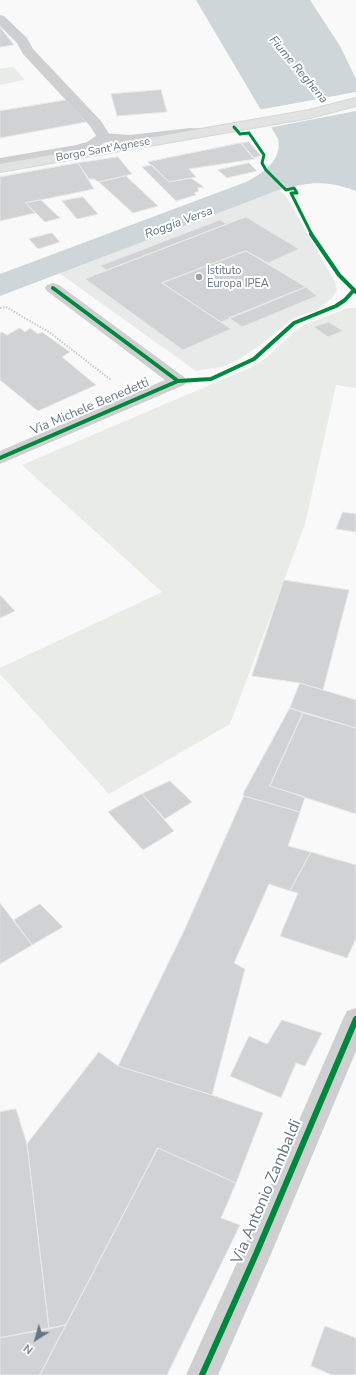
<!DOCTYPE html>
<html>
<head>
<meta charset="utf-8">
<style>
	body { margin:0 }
	#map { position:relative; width:356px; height:1375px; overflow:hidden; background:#f9f9f9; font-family:"Nunito Sans",sans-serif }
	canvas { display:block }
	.north { position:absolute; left:16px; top:1319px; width:40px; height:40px; -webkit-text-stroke:3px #fff; paint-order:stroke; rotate:217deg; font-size:11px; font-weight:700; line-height:16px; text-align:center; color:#657683 }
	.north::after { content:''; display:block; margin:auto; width:14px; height:18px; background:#657683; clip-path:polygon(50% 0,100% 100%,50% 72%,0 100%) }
</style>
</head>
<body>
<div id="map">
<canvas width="356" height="1375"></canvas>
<div class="north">N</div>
</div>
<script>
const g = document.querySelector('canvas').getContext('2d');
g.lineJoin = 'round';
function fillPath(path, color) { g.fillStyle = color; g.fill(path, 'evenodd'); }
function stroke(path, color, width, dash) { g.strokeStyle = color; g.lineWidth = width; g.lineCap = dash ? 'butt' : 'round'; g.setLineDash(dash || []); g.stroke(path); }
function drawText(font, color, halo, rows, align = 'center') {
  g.font = font + ' "Nunito Sans",sans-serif'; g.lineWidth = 4; g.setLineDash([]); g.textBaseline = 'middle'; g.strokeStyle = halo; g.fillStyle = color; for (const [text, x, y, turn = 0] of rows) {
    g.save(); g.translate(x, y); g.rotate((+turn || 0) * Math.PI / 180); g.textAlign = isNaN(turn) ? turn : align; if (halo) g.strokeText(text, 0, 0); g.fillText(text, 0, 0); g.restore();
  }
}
const built = new Path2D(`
	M279,190l7,6 49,86 2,8 -5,8 -15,12 -23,8 -34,27 -22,15 -16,7 -26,4 -137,-98z`);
const green = new Path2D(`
	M13,67l12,13 -25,5v-16z
	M348,308h8v80l-20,-3 -31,139 -75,200 -121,70 -109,-120v-6l162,-76 -140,-127 228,-97 16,-10 27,-25 11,-8z`);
const water = new Path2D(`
	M196,0h114l30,46 16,33v112c-31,-11 -46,-9 -77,-1l-279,106v-22l246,-92c16,-8 37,-22 32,-43z`);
const pier = new Path2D(`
	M356,92v19l-88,17 -10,-18z`);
const building = new Path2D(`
	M0,27l14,18 -14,2z
	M161,90l6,22 -50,4 -6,-22z
	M67,100l19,22 -86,16v-27z
	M249,142l12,14 -8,2 -12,-15z
	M241,143l14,16 -66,10 7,8 -27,5 -21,-20z
	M118,157l14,17 -33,8 -5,-3h-5l-11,-16z
	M78,163l16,26 -68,14 9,10 -35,8v-44z
	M249,163l8,8 -30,7 -9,-8z
	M152,165l17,17 22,-4 13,9 -7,1 2,3 -5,2 2,2 -20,6 -34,-34z
	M126,176l32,30 -25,7 -34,-31z
	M83,197l15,17 -21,5 -15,-18z
	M41,200l19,18 -15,4 -19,-19z
	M246,217l53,32 -31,14 -22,-12 -84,32 69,46 -48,21 -98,-71z
	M220,220l7,4 -120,46 -7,-4z
	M52,233l8,9 -22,7 -9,-10z
	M246,251l60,36 -85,35 -59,-39z
	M306,287l11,9 -75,31 -13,-9z
	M329,322l14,9 -15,6 -14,-10z
	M20,328l5,4 5,-4 8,6 4,-2 28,20 -8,5 34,28 -58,26 -38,-31v-47l2,-1 5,3z
	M343,512l13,2v18l-20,-3z
	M284,580l65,10 -26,100 -23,-7 -48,-7z
	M0,595l15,16 -15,7z
	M300,683l56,17v28l-66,-20z
	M290,708l13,5 -33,73 35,11 -5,15 -56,-16 -1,-2z
	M303,713l53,15v86l-86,-28z
	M170,781l22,21 -27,17 -23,-25z
	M142,794l32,37 -31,19 -35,-38z
	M244,796l56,16 -12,34 23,6 -21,39 -21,-7 -35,79 11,6 -33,126 -94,-29 66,-135z
	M311,852l45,13v74l-9,19 -67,-22 18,-43 -8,-2z
	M0,903l32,42 -32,19z
	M40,904l23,23 -31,18 -18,-25z
	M282,1020l40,13 -17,33 -9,-3 -15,35 -51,-22 19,-40 18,8z
	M99,1052l19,14 94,29 51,18 -27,70 -78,-35 -92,177 -17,4 -22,-185z
	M16,1109l11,35 22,185 -49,9v-226z
	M158,1148l78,35 -15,35 19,7 -73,150h-127z
	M66,1325l-26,50h-40v-37z
	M325,1326l31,12v37h-24l-21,-9z`);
const pathFar1 = new Path2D(`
	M260,149l4,6 -2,8 4,7 20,20 8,-2 3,5h-6l21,42`);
const path = new Path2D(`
	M311,234l28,41 17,17
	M0,308l6,-1 43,25 62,48
	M207,379l47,-20 40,-36 42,-17 9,-6 8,-9`);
const service = new Path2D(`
	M0,15l4,1 23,22 6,11 68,72 10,16 -2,3 -5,1 -5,-1 -9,-14 -67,-72 -6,-11 -17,-17z`);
const minor = new Path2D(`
	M190,128l21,1 2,3 -2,3c-11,3 -23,1 -34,2 -24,2 -46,9 -71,5 -23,15 -77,19 -106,24v-8l76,-13 11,-3 12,-8 5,-1 26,2z
	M53,283l6,2 125,92 3,4 -3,4 -184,79v-13l165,-71 -118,-89 -2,-3 2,-3z
	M356,1008v43l-85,203 -53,121h-32l58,-128 99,-228 4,-8z`);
const secondary = new Path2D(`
	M356,98v8l-46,12 -310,54v-8l309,-54z`);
const cyclewayFar2 = new Path2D(`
	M234,127l6,7 9,-1 15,22 -2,8 4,7 20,20 8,-2 3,5h-6l21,42`);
const cyclewayFar1 = new Path2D(`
	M311,234l28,41 17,17
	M178,381l33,-2 43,-20 40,-36 42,-17 9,-6 8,-9
	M0,458l178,-77 -125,-93`);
const cycleway = new Path2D(`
	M202,1375l54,-121 100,-235`);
const markers = [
	[199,277,4,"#99a4ac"]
];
const farStreetnames = [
	["Borgo Sant'Agnese",103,150,-10]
];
const farPoinames = [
	["Istituto",207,271],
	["Europa IPEA",207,284]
];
const farWaternames = [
	["Fiume Reghena",298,70,50],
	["Roggia Versa",179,223,-20]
];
const streetNames = [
	["Via Michele Benedetti",90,407,-23]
];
const nearStreetnames = [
	["Via Antonio Zambaldi",267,1192,-67]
];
fillPath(built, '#e8e9e9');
fillPath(green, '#e8ebe6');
fillPath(water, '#ced6d9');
fillPath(pier, '#f9f9f9');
fillPath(building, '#d0d2d3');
stroke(building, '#e8e8e8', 1);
stroke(secondary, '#d5d6d7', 2);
stroke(pathFar1, '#cbcccd', 1.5, [1.5, 1.5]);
stroke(path, '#cbcccd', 2, [1.5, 1.5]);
fillPath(service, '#cecfd0');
fillPath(minor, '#cecfd0');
fillPath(secondary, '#e1e2e2');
stroke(cyclewayFar2, '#00873e', 3);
stroke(cyclewayFar1, '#00873e', 4);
stroke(cycleway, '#00873e', 6);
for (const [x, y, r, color] of markers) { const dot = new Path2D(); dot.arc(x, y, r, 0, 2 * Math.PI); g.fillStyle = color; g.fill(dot); stroke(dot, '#fff', 1.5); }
drawText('11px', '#657683', '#fff', farStreetnames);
drawText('11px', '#657683', '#fff', farPoinames, 'left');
drawText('italic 12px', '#60757c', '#fff', farWaternames);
drawText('13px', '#657683', '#fff', streetNames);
drawText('16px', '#657683', '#fff', nearStreetnames);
</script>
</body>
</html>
